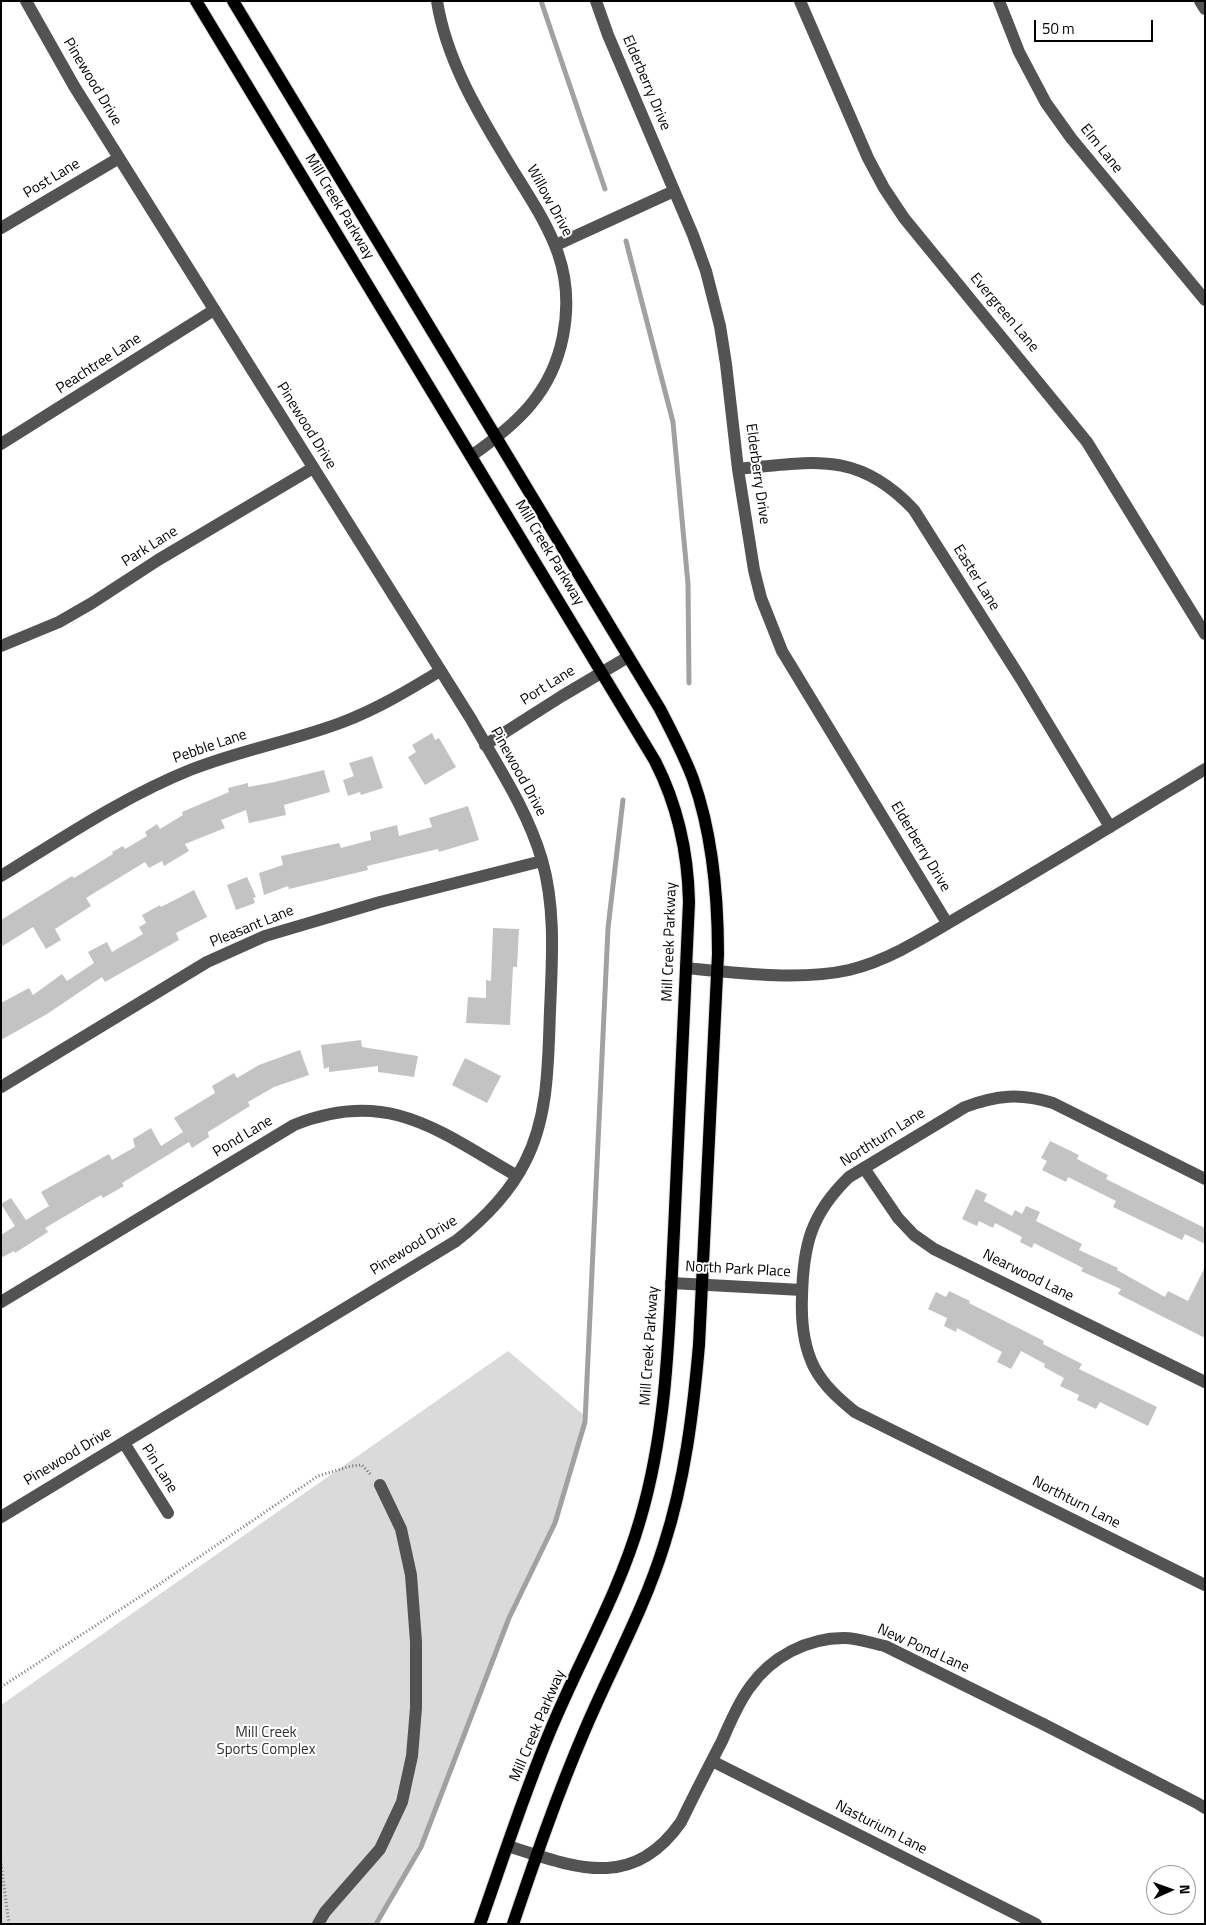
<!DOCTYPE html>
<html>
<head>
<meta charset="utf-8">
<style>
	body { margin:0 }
	#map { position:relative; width:1206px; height:1925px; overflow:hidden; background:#fff; font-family:"Titillium Web",sans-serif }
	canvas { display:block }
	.frame { position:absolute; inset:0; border:2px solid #000; pointer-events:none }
	.north { position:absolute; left:1146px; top:1865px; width:50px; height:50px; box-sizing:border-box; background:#fff; border:1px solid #999; border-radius:50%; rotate:88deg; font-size:14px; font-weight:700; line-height:20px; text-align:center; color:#000 }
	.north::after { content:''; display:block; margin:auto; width:18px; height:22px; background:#000; clip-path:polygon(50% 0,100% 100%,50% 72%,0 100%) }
	.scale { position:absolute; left:1034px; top:20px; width:119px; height:22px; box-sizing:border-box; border:2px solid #000; border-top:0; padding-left:6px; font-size:15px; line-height:18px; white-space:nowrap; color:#000; -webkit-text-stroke:4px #fff; paint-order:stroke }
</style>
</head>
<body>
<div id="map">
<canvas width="1206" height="1925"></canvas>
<div class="frame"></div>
<div class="north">N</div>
<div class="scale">50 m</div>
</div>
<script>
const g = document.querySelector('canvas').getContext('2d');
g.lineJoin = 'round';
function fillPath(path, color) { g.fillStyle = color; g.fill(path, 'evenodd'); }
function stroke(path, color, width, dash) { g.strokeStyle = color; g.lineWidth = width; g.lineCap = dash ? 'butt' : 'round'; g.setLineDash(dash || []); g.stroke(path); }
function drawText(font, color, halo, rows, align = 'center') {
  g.font = font + ' "Titillium Web",sans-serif'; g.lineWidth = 4; g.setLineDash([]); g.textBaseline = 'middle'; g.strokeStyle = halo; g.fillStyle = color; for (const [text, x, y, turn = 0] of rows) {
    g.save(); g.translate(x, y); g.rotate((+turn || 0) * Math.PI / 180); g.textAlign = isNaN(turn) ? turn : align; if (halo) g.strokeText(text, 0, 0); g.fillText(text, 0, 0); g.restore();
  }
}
const green = new Path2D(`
	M508,1351l77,65 -30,107 -42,87 -92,237 -48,77h-372v-219z`);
const stream = new Path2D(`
	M541,1l64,188
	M626,241l47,181 15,162 1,99
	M376,1924l45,-77 88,-229 46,-95 30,-101 23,-494 15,-128`);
const building = new Path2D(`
	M432,733l3,7 4,-2 17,29 -31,18 -17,-28 8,-5 -4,-7z
	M372,756l11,32 -22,7 -1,-3 -12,4 -5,-16 11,-4 -5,-13z
	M324,770l6,22 -46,13 2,10 -37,8 -3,-13 -25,10 4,8 -40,16 4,7 -25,15 -2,-5 -13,7 -4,-6 -59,36 5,8 -36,23 6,11 -15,9 -13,-22 -32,20v-27l71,-44 2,2 39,-24 -1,-2 11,-6 2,3 22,-13 -2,-4 12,-8 3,5 23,-14 -1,-3 47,-20 -1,-4 20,-5v4l27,-5z
	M468,806l11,34 -40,12 -1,-3 -71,17 1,4 -79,19 -1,-3 -24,9 -5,-22 24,-8 -2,-9 58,-13 2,5 30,-8 -1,-8 27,-7 2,11 33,-9 -3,-9z
	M247,877l9,20 -3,1 2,5 -19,7 -9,-25z
	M194,890l13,27 -31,16 3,7 -74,42 -3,-5 -55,37 -46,26v-37l28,-15 4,7 29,-21 5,7 27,-18 -6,-11 19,-10 5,10 31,-18 -4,-7 7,-4 -4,-8 18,-10 1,2z
	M493,928l26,1 -2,38h-4l-3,58 -44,-2 2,-26 18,1v-18l5,1z
	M361,1040l1,7 56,9 -4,21 -36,-5v-6l-49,6v-5l-5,2 -3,-24z
	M300,1050l9,25 -35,12 -26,15 2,4 -42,26 1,5 -17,11 -3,-6 -67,41 2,3 -21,12 -2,-3 -56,33 3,4 -33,21 -1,-2 -13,7v-23l14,-9 -14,-22 10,-6 15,22 23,-14 -8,-14 68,-38 3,6 23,-13 -2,-8 18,-11 10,18 22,-14 -9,-14 41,-25 -3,-7 22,-13 3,5 22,-13z
	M465,1058l36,18 -14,27 -35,-18z
	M1050,1141l29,14 -2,4 31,16 -2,4 99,49v16l-20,-10 -3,6 -69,-33 3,-6 -48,-24 -2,5 -24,-12 5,-9 -6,-3z
	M976,1189l11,5 -3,7 28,15 3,-6 7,4 4,-8 14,6 -4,9 46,23 -3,6 39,18 -1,2 48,27 3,-6 20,10 17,-34v71l-87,-44 3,-5 -40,-18 2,-3 -49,-25 -2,5 -12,-6 2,-5 -27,-14 -2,5 -14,-7 -2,5 -15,-7z
	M949,1291l21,10 -1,2 75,38 -1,3 39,20 -3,5 78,38 -9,19 -48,-24 -4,7 -19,-9 2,-5 -19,-9 4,-8 -20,-11 1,-3 -24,-13 -10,18 -14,-7 5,-10 -45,-24 -1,4 -12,-6 3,-8 -19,-9 8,-17 10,5z`);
const path = new Path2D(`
	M1,1687l160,-104 157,-107 33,-10 11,-1 9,10
	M1,1864l8,60`);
const minor = new Path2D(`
	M437,1c9,57 39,108 68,156 36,61 73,103 58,179 -11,57 -46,88 -92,120
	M596,1l12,34 85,200 13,36 14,55 6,38 12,105 16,101 7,28 21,53 165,272
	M800,1l68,157 16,30 20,30 183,224 118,192
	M999,1l20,51 27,51 25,35 134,162
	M1200,1l5,8
	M1,228l118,-70
	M556,245l118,-54
	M1,444l213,-134
	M738,469c75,-7 120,-19 176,41l107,169 89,148
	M1,646l58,-24 33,-19 66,-43 155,-92
	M485,745l77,-49 66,-39
	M1,876c62,-38 122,-79 189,-106 50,-20 103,-29 153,-48 34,-13 66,-32 97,-51
	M686,968c50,5 114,13 163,2 45,-11 85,-39 125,-62 78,-45 154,-92 231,-139
	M1,1087l206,-125 58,-26 115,-34 162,-41
	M864,1168l34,50 16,17 20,14 271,133
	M1205,1179l-152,-76c-33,-10 -56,-8 -88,4l-116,70c-38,37 -46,68 -47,120 -1,25 1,48 12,70 10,19 25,32 41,45l350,173
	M671,1283l131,7
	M1,1302l293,-177c94,-38 145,6 223,51
	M124,1443l44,70
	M1,1517l455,-276c28,-22 53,-47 69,-79 24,-46 23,-101 25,-151 2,-50 6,-102 -8,-151 -15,-51 -45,-95 -71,-141l-397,-633 -48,-85
	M712,1761l324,163
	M508,1846c66,21 124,46 173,-24 13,-27 27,-54 41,-81 8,-18 16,-38 28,-54 21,-30 57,-49 94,-49 14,0 27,5 41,8l160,79 152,78 8,5
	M318,1924l7,-12 55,-63 22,-47 10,-46 4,-48v-66l-5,-67 -10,-46 -21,-44`);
const major = new Path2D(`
	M196,1l459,760c23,45 33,91 34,141 -5,110 -10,219 -15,329 -5,96 -6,195 -34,289 -21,73 -60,139 -89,209 -27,64 -48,130 -71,195
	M233,1l427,708c12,23 24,46 33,70 20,56 25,116 25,175l-19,391c-6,68 -14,135 -35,200 -20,65 -54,125 -80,187 -27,63 -49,127 -71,192`);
const streetNames = [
	["Pinewood Drive",92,82,59],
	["Elderberry Drive",646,83,67],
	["Elm Lane",1101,149,51],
	["Post Lane",52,179,-31],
	["Willow Drive",549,201,61],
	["Mill Creek Parkway",339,207,59],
	["Evergreen Lane",1004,313,50],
	["Peachtree Lane",99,364,-33],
	["Pinewood Drive",306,426,58],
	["Elderberry Drive",757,474,82],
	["Park Lane",150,547,-32],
	["Mill Creek Parkway",549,553,59],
	["Easter Lane",976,578,58],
	["Port Lane",548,686,-32],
	["Pebble Lane",210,747,-19],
	["Pinewood Drive",518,772,61],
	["Elderberry Drive",920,847,59],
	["Pleasant Lane",252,927,-22],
	["Mill Creek Parkway",670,942,-88],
	["Pond Lane",243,1137,-31],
	["Northturn Lane",883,1138,-32],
	["Pinewood Drive",414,1246,-32],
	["North Park Place",738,1270,3],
	["Nearwood Lane",1028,1276,26],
	["Mill Creek Parkway",650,1346,-86],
	["Pinewood Drive",68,1457,-31],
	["Pin Lane",159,1469,58],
	["Northturn Lane",1076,1503,27],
	["New Pond Lane",923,1649,24],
	["Mill Creek Parkway",538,1726,-67],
	["Nasturium Lane",881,1828,27]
];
const parkNames = [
	["Mill Creek",266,1733],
	["Sports Complex",266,1750]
];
fillPath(green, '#dadada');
stroke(stream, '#a1a1a1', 5);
fillPath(building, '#c3c3c3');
stroke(major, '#dbdbdb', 14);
stroke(path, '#757575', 3, [1, 2.5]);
stroke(minor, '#535353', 12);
stroke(major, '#000', 12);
drawText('15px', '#000', '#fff', streetNames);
drawText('15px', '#313131', '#fff', parkNames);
</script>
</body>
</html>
